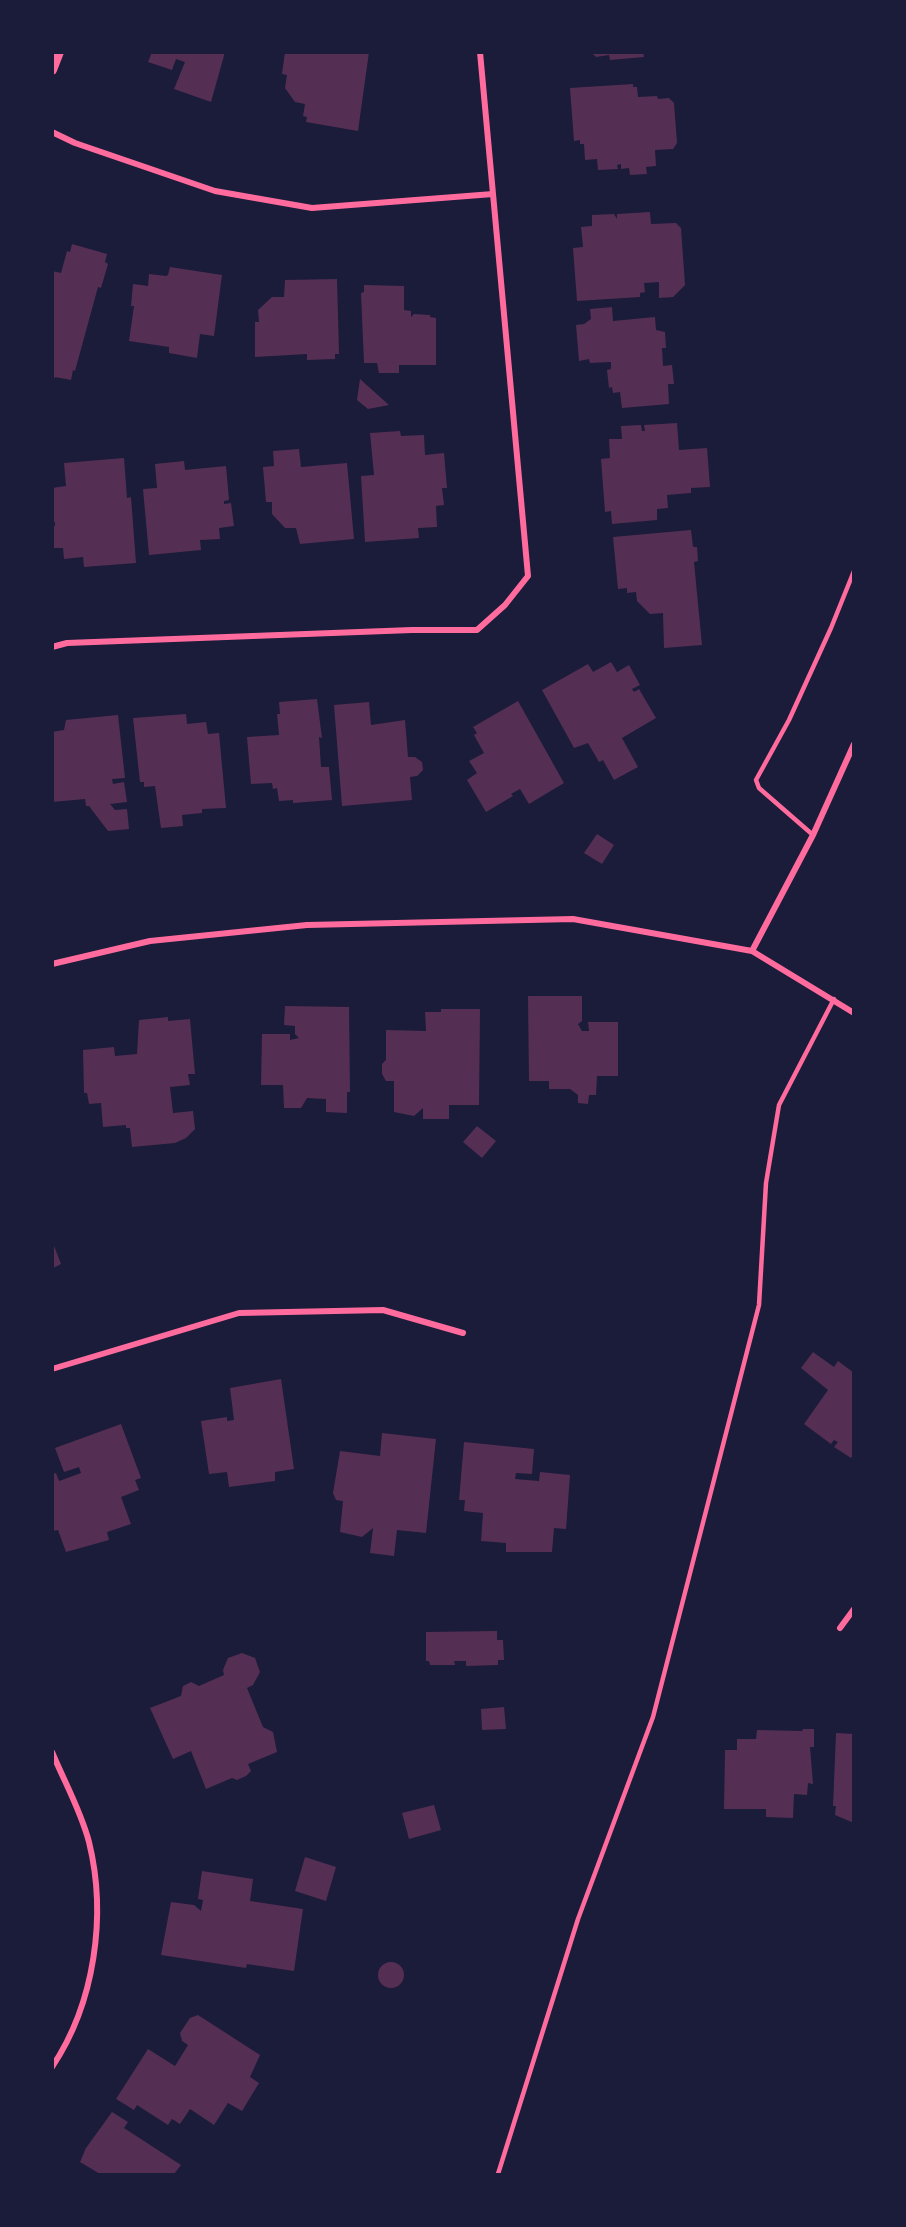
<!DOCTYPE html>
<html>
<head>
<meta charset="utf-8">
<style>
	body { margin:0 }
	#map { position:relative; width:906px; height:2227px; overflow:hidden; background:#1b1b3a; font-family:Mulish,sans-serif }
	canvas { display:block }
	.frame { position:absolute; inset:0; border:54px solid #1b1b3a; pointer-events:none }
</style>
</head>
<body>
<div id="map">
<canvas width="906" height="2227"></canvas>
<div class="frame"></div>
</div>
<script>
const g = document.querySelector('canvas').getContext('2d');
g.lineJoin = 'round';
function fillPath(path, color) { g.fillStyle = color; g.fill(path, 'evenodd'); }
function stroke(path, color, width, dash) { g.strokeStyle = color; g.lineWidth = width; g.lineCap = dash ? 'butt' : 'round'; g.setLineDash(dash || []); g.stroke(path); }
const building = new Path2D(`
	M152,52h73l-14,50 -37,-13 11,-27 -9,-3 -4,11 -24,-8z
	M285,52h84l-11,79 -52,-9 1,-5 -4,-1 2,-12 -10,-2 -10,-14 2,-13 -5,-1z
	M591,52h52l1,5 -34,3 -1,-5 -13,2z
	M633,84v3h4l1,10 19,-1 1,3 11,-1 5,5 3,40 -4,6 -18,1 1,16 -10,1 1,7 -17,1 -1,-7 -8,1v-5l-4,1 1,4 -20,1 -1,-11 -12,1 -1,-16h-4v-4l-6,1 -4,-53z
	M650,212l1,12 25,-1 5,5 4,57 -12,12 -14,1v-16l-15,1 1,9 -5,1v4l-63,4 -4,-53 10,-1 -2,-20 11,-1v-11l22,-1 3,5v-5z
	M72,244l35,10 -2,8 3,2 -7,24 -3,-1 -23,84 -2,-1 -2,10 -16,-3 -3,6v-112l9,2 6,-22 3,1z
	M170,267l52,8 -8,61 -14,-2 -3,24 -28,-5v-6l-40,-6 5,-35h-3l2,-22 15,2 1,-12 17,2 2,-1z
	M337,279l2,75h-4v5l-28,1v-6l-52,3v-35h4l-1,-12 14,-13h12l1,-17z
	M364,285l40,1v24l7,1v6l3,-3 16,1v2l6,1v47h-37v8h-20l-2,-10h-13l-3,-70 3,-1z
	M612,307l1,14 42,-4 1,13 9,2 1,16h-4l1,18 9,-1 2,19h-6l1,20 -47,4 -2,-16 -7,1 -1,-6 -3,1 -2,-18 4,-1v-7l-21,1 -1,-4 -10,2 -3,-36 8,-1 7,-5 -1,-10z
	M360,379l29,26 -21,4 -11,-9z
	M677,423l2,27 28,-2 3,39 -19,1v5l-24,2 1,13 -11,1v11l-45,4 -1,-13 -6,1 -4,-53 9,-1 -1,-19h13l-1,-13 20,-1 1,6h3l-1,-6z
	M400,431l1,5 23,-1 1,20 19,-2 3,35h-5l2,17 -8,1 1,21 -19,1 1,10 -54,4 -4,-66 13,-1 -4,-42z
	M299,449l2,18 46,-4 7,76 -54,5 -4,-16h-11l-13,-14v-12h-6l-3,-35 11,-1 -1,-15z
	M124,458l3,40 4,-1 5,66 -52,4 -1,-10 -19,2 -1,-11h-11v-22h3v-4h-3v-34l14,-2 -2,-23z
	M184,461l1,9 41,-4 3,34 -5,1v3l7,-1 3,23 -15,2 1,11 -20,1 1,10 -52,5 -6,-66 14,-1 -2,-24z
	M691,530l2,17h4l1,14 -4,1 8,83 -38,3 -1,-35 -13,1 -13,-13 -1,-9 -9,1v-5l-9,1 -5,-52z
	M611,662l6,10 12,-7 11,20 -8,4 2,3 5,-3 17,29 -34,20 16,29 -24,13 -11,-20 -4,2 -11,-19 -14,5 -32,-58 46,-26 5,8z
	M317,699l5,39 -3,-1 2,30h8l3,33 -39,3v-3l-14,1 -2,-13 -4,1 -1,-6 -21,1 -4,-47 32,-2 -2,-21h3l-1,-12z
	M518,701l46,82 -35,21 -9,-15 -9,5 2,2 -27,16 -19,-32 10,-7 -8,-12 15,-8 -10,-18 3,-2 -4,-6z
	M369,702l2,23 34,-5 3,37h7l7,5 1,8 -6,6 -7,1 2,23 -70,6 -8,-101z
	M186,714l1,10 19,-2 2,12 11,-1 7,75 -24,1v4l-20,2 1,11 -22,2 -6,-42 -11,1v-5h-4l-7,-64z
	M118,715l7,63 -13,1 1,5 11,-2 3,20 -17,2 5,6 12,-1 2,20 -21,2 -19,-25h-3l-1,-7 -33,3v-70l12,-2 2,-10z
	M597,834l17,11 -12,19 -18,-11z
	M528,996h54v25l-4,3 4,7h7l-1,-9h30v54h-21l-1,19h-7l-1,9 -10,-1v-8l-8,-6h-21v-8h-20z
	M285,1006l64,1 1,85h-3v21l-21,-1v-13l-19,-1 -6,10h-17l-1,-23h-22l1,-51h28v6l9,-2 -4,-4v-8l-11,-1z
	M441,1009h39l-1,96h-30v14h-26v-11l-9,8 -20,-4v-31h-8l-4,-7v-10l4,-4v-30l40,1 -1,-19h16z
	M168,1017v4l22,-2 5,55h-7l2,11 -20,2 3,26 20,-2 2,18 -9,9 -11,5 -43,4 -2,-19h-4v-3l-23,2 -2,-24 -12,1 -2,-11h-3l-1,-43 31,-3 1,9 22,-2 2,-34z
	M477,1126l19,15 -14,17 -19,-16z
	M53,1243l8,21 -8,4z
	M813,1352l21,15 4,-6 16,12v81l-3,4 -17,-11 4,-5 -4,-2 -3,4 -27,-20 24,-34 -27,-22z
	M281,1379l13,90 -19,3v9l-46,6 -2,-15 -18,2 -8,-53 26,-4v4l7,-1 -4,-32z
	M121,1424l20,54 -6,2 4,10 -18,7 10,27 -24,8 2,8 -43,12 -8,-22 -6,1v-57l4,-1 3,8 22,-8 -2,-6 -15,5 -9,-24z
	M382,1433l54,6 -10,94 -29,-3 -3,26 -24,-3 3,-25 -11,9 -22,-5 3,-31 -7,-1 -3,-7 7,-42 40,5z
	M464,1442l70,7 -2,25 -16,-1 -1,6 24,2 1,-9 30,3 -4,54 -12,-1 -2,24h-46v-9l-25,-2 2,-28 -19,-2 1,-11h-6z
	M497,1631v9h6l1,20h-6v5l-32,1v-5h-12l1,4h-25l-1,-4h-3v-29z
	M242,1653l13,5 5,14 -7,13 -6,3 16,39 10,5 4,20 -29,12 3,7 -5,5 -9,4 -5,-2 -26,11 -15,-38 -18,8 -23,-51 31,-12 2,-10 8,-4 8,4 25,-11 -1,-5 5,-12z
	M504,1707l2,22 -24,1 -1,-21z
	M803,1729h11v18h-4l3,37 -5,-1 -1,12 -13,-1 -1,24 -27,-1v-8h-42l1,-59h12v-11h19l1,-9 45,1z
	M836,1733l18,1v89l-19,-8 1,-9h-3z
	M434,1805l7,25 -32,9 -7,-26z
	M305,1857l31,10 -10,34 -31,-10z
	M202,1871l51,8 -3,22 53,8 -9,62 -47,-7 -1,4 -85,-13 10,-53 23,3 7,6 2,-11 -5,-1z
	M378 1975a13 13 0 1 1 26 0a13 13 0 1 1-26 0Z
	M198,2015l62,40 -10,22 9,6 -17,28 -14,-8 -14,22 -24,-16 -10,15 -8,-5 -4,6 -31,-20 -3,5 -18,-11 32,-50 27,17 13,-21 -6,-4 -2,-8 10,-15z
	M112,2112l16,10 -4,6 57,37 -7,9h-74l-20,-12 6,-14z`);
const service = new Path2D(`
	M813,835l-54,-47 -3,-8 33,-60 42,-92 23,-57
	M498,2174l80,-255 75,-202 106,-412 7,-122 13,-78 55,-106`);
const minor = new Path2D(`
	M52,132l23,11 140,48 97,17 181,-14
	M52,647l15,-4 345,-13h65l28,-25 23,-29 -48,-524
	M752,951l61,-116 41,-91
	M52,964l98,-23 157,-16 266,-6 179,32 102,62
	M52,1369l187,-56 144,-3 80,23
	M840,1628l14,-19
	M52,1752c12,29 29,59 37,90 18,73 6,161 -37,225`);
const tertiary = new Path2D(`
	M52,70l7,-18`);
fillPath(building, '#542f53');
stroke(service, '#ff6b9d', 4.5);
stroke(minor, '#ff6b9d', 6);
stroke(tertiary, '#ff6b9d', 10);
</script>
</body>
</html>
